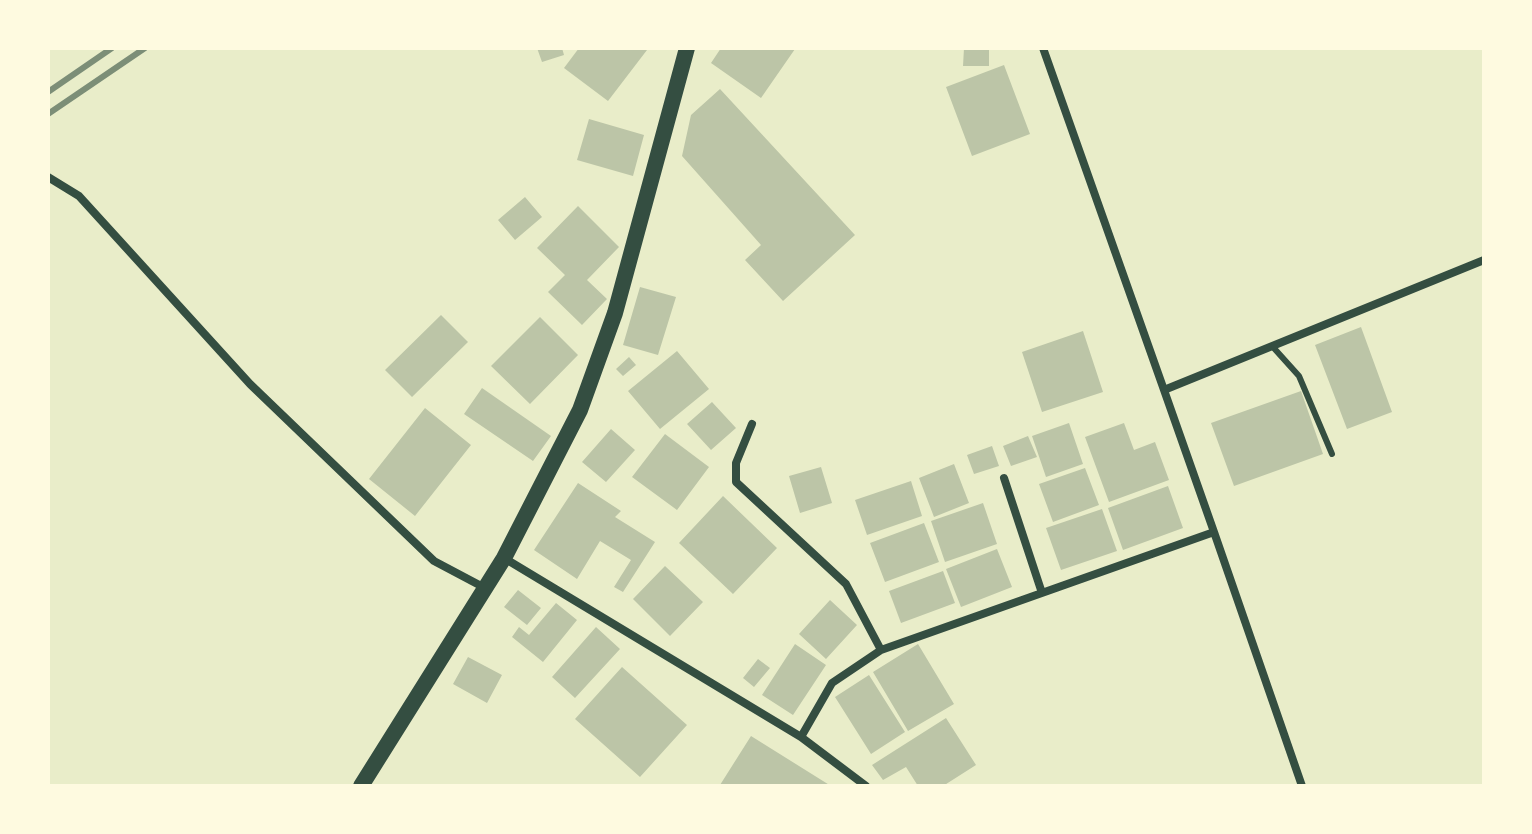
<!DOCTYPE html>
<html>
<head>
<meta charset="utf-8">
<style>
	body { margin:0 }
	#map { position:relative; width:1532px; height:834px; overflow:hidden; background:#e9edc9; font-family:"DM Sans",sans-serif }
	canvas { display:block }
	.frame { position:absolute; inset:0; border:50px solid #fefae0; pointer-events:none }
</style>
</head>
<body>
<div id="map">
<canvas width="1532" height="834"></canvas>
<div class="frame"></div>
</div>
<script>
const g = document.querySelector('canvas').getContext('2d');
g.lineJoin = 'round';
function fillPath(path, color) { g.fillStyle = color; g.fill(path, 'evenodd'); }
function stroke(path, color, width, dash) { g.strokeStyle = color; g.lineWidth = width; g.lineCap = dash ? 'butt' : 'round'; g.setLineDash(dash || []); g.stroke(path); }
const building = new Path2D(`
	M537,48h25l2,7 -22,7z
	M579,48h66l2,2 -39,51 -44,-33z
	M721,48h72l2,1 -34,49 -50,-35z
	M964,48h25v18h-26z
	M1004,65l26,69 -58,22 -26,-69z
	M720,89l135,146 -72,66 -38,-41 16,-15 -79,-89 9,-41z
	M589,119l55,16 -11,41 -56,-16z
	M525,197l17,20 -27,23 -17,-20z
	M578,206l41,41 -32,33 20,19 -25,26 -34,-33 17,-17 -28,-27z
	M640,287l36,10 -18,58 -35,-10z
	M441,315l27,27 -56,55 -27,-27z
	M540,317l38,38 -48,49 -39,-38z
	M1361,327l31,85 -45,17 -32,-84z
	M1083,331l20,61 -61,20 -20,-60z
	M677,351l32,38 -49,40 -32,-38z
	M629,357l7,8 -13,11 -7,-7z
	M482,388l69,48 -18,25 -69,-47z
	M1301,391l22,63 -89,32 -23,-63z
	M712,402l24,26 -25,22 -24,-26z
	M425,408l46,37 -56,71 -46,-37z
	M1069,423l14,41 -37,13 -14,-41z
	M1124,423l10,27 21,-8 14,38 -60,22 -24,-65z
	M611,429l24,21 -29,32 -24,-20z
	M665,434l44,33 -32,43 -45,-33z
	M1028,436l9,21 -26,9 -8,-20z
	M992,446l7,20 -25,8 -7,-19z
	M954,464l15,39 -35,14 -15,-39z
	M821,467l11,36 -32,10 -11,-37z
	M1085,468l14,37 -46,17 -14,-38z
	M911,481l11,35 -55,19 -12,-35z
	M578,483l43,28 -6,6 40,25 -32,50 -9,-5 17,-27 -31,-19 -23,38 -43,-29z
	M1168,486l15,42 -60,22 -15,-42z
	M723,496l54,52 -44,46 -54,-51z
	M983,503l14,41 -52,18 -14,-41z
	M1102,509l15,42 -56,19 -15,-42z
	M924,523l15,39 -54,20 -15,-39z
	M997,549l15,38 -51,20 -15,-38z
	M665,566l38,36 -33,34 -37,-37z
	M943,571l12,32 -54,20 -12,-32z
	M518,590l23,18 -14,17 -23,-18z
	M830,600l27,25 -31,34 -27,-25z
	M556,603l21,17 -34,42 -31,-25 7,-10 10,8z
	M596,627l24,22 -45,49 -23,-21z
	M795,644l31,21 -33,50 -31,-20z
	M918,644l36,60 -46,27 -35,-59z
	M468,657l34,18 -15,28 -34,-19z
	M758,659l12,9 -16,19 -11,-9z
	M622,667l65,58 -47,52 -65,-58z
	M869,675l36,57 -34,22 -36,-57z
	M946,718l30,47 -33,21h-25l-12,-19 -23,13 -11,-15z
	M751,736l80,50h-109l-2,-1z`);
const service = new Path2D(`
	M1272,346l27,30 33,78`);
const minor = new Path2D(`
	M1043,48l121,342
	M48,177l31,19 171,188 184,177 51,27
	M752,424l-16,39v19l110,102 35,66
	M1004,478l38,115
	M1214,532l-50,-142 320,-130
	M504,558l297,179 65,49
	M801,737l31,-54 49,-33 333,-118 88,254`);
const secondary = new Path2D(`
	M361,786l143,-228 76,-148 35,-97 72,-265`);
const rail = new Path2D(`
	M48,92l64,-44
	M48,114l97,-66`);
fillPath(building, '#bcc5a7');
stroke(service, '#344e41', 6);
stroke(minor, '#344e41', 8);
stroke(secondary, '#344e41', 16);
stroke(rail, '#7c8e77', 6);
</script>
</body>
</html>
